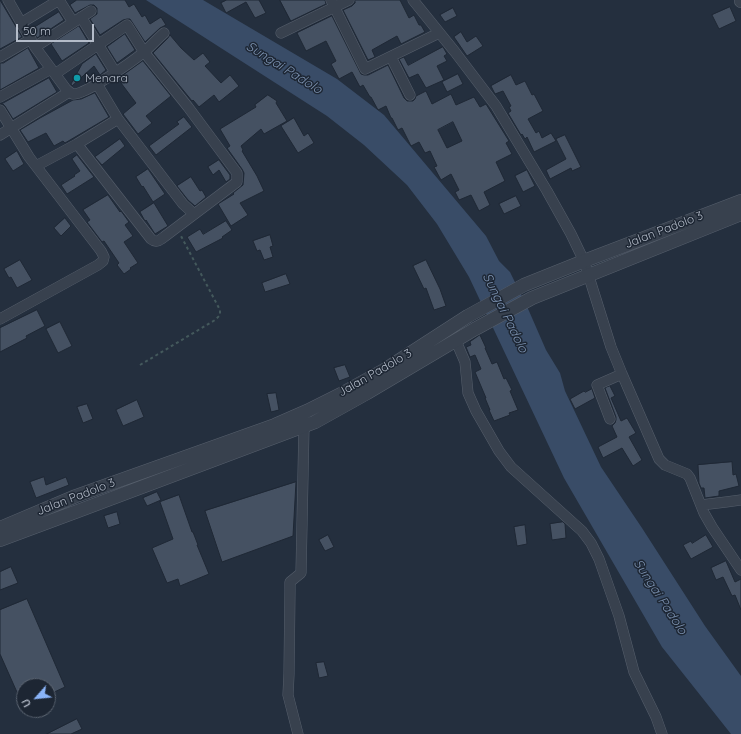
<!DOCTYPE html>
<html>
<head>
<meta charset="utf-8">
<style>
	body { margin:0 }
	#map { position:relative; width:741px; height:734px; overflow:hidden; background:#242f3e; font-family:Quicksand,sans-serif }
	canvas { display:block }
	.north { position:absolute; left:16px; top:678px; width:40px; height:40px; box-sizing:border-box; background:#1d2633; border:1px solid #59626f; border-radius:50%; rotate:243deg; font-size:11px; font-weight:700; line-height:16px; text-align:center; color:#b4bcc9 }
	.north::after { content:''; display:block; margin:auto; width:14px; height:18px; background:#8ab4f8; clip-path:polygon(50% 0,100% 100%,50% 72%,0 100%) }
	.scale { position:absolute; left:16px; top:24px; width:78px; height:18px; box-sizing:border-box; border:2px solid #b4bcc9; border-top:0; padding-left:5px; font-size:12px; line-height:14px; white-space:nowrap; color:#b4bcc9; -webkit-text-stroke:3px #1d2633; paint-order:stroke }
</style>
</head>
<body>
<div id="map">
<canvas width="741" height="734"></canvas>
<div class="north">U</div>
<div class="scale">50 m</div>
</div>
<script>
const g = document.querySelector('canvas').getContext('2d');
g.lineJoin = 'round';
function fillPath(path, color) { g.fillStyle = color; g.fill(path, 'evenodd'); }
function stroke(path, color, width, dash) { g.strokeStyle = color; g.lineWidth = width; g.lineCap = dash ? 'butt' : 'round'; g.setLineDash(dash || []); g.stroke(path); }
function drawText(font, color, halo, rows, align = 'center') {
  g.font = font + ' Quicksand,sans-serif'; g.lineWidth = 3; g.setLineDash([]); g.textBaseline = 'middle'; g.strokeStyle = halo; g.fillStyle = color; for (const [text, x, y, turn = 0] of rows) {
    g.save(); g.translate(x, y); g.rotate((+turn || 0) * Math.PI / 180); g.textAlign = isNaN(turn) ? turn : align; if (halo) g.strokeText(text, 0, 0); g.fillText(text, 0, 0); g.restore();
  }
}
const water = new Path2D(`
	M146,0h57l134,79 47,36 102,121 13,25 11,11 19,39 17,39 14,23 5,18 36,76 41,61 63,98 36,50v58h-10l-69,-87 -98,-169 -95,-201 -32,-53 -30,-39 -43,-40 -37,-29z`);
const building = new Path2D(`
	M0,0l22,37 -22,12z
	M77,0h48l4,7 5,-3 8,13 3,-2 5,9 11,-7 5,8 -6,3 -15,14 -13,-20 -2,-3h-3l-4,1 -23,15 -10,-16 7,-5v-6l-3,-3h-4l-15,8 -5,-8z
	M227,0h32l7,13 -11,5 -9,-16 -20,11 -5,-10z
	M280,0h45l1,4 -35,17z
	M355,0h45l9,18 5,-3 5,10h2l4,7 -24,12 -4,-8 -25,14 3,7 -7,3 -25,-50 9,-4 3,-3z
	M730,7l6,14 -17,8 -7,-14z
	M453,8l4,8 -12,6 -5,-7z
	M59,12l5,8 -27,18 -5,-9z
	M332,16l29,58 3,1h4l20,-10 16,33 3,3h6l2,-2 1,-3 10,-5 6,13 19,-10 5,11 18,-8 6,10 6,-3 23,37 -3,2 6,11 -16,8 9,19 -21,11 6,13 -11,6 -8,-16 -12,5 -4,-8 4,-2 -8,-16 -10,6 -7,-13 3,-1 -7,-15 -5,2 -6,-11 -8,4 -9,-18 -4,2 -6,-12h-1l-5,-12 -8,4 -7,-13h-1l-7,-12 -3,2 -8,-15 -13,7 -8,-15 5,-3 -10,-20 -20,10 -9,-18zM453,122l9,19 -15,7 -9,-18z
	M79,26l10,17 -27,18 -11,-17z
	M461,32l6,10 9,-6 7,10 -16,10 -13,-19z
	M125,34l10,16 -18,13 -10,-16z
	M170,35l11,13 13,12 9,-7 7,9 -5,4 16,17 9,-8 9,11 -20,16 -5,-7 -15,12 -6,-7 -1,1 -39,-48 15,-15z
	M443,47l4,7 -3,2 3,5 -10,5 7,14 -18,8 -8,-14 -9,4 -10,-19 5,-2 4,8z
	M28,48l11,20 -39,22v-27h3z
	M96,54l10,16 -6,5 -6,-9 -22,20 -1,-2 11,-20z
	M143,61l28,35 -25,20 6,7 -14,11 -15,-20 13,-11 -18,-24z
	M458,74l5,10 -16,8 -5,-10z
	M511,75l5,10 9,-4 7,14 2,-1 9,17 -15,8 8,14 3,-2 3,7 9,-5 5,8 -22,11 -7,-15 -2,2 -3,-5 -1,1 -13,-22 3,-2 -2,-4 2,-1 -8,-15 -8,3 -4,-8z
	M49,78l8,14 -44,27 -8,-13 -2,-2h-3l3,-1z
	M95,93l14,24 -44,26 -2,-2 -9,5 -8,-13 -18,9 -8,-12 20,-12 33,-18 8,-1z
	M268,95l9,6 -1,2 11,18 -23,13 -3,-5 -20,17 2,4 -1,1 15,25 7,15 -24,12 8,12 -17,11 -13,-22 16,-10 -1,-1 10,-8 1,-12 -2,-4 -15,-21 3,-2 -10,-17 36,-22 -1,-2z
	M184,117l8,10 -36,28 -7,-9 30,-22 -2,-2z
	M294,118l10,18 4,-3 6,10 -16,10 -17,-27z
	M565,135l16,32 -9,4 -1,-3 -21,11 -4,-9 20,-11 -10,-20z
	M120,139l5,7 -23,19 -7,-8z
	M17,151l7,13 -11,7 -8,-12z
	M77,155l17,22 -27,17 -6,-9 14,-9 -1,-1 6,-4 -8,-12z
	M219,160l11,15v4l-4,3 -7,-12 -6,5 -5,-8z
	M148,169l17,25 -12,8 -10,-16 -1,1 -6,-10z
	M527,170l8,16 -12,6 -8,-16z
	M191,177l9,14 2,-1 4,7 -11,9 -7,-6 -11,-14z
	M108,195l12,17 1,-1 8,11 -4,3 8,11 -9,6 14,21 -8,5 1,1 -7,5 -7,-9 2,-2 -15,-22 -2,1 -15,-20 3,-2 -7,-10z
	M516,196l5,10 -17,8 -5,-10z
	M154,203l14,23 -13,8 -9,-14 -1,1 -5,-9z
	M65,218l6,8 -10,10 -7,-8z
	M226,221l6,9 -10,7 1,1 -27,14 -9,-15 13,-8 3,5z
	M270,235l3,11 -3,1 3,10 -9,3 -4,-10 -3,1 -4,-10z
	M20,260l12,20 -15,8 -6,-11 -2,1 -5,-9z
	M426,260l14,29 6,17 -12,4 -8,-22 -2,1 -11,-23z
	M286,274l4,10 -25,8 -3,-9z
	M37,310l8,16 -19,10 1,2 -27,14v-24z
	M60,322l12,24 -14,7 -12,-24z
	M480,335l6,13h-1l7,16 5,-2 7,17 2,-1 6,12 -2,1 8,19 -9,3 1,2 -16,6 -5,-11h1l-5,-12h1l-11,-26 6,-3 -6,-14 -5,2 -4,-10 5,-2 -1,-3z
	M345,365l5,12 -11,4 -5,-13z
	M610,386l5,10 -4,2 10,23 6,-3 9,15 -7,4 13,23 -9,6 -11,-18 -19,10 -5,-11 19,-10 -5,-11 3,-3 1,-3v-3l-11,-29z
	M592,389l3,9 -20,11 -5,-10 14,-8 1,1z
	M276,393l3,17 -8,2 -4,-18z
	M137,400l7,17 -21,9 -7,-16z
	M87,404l6,15 -10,4 -6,-16z
	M732,462l1,13 3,-1 3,12 -20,5v5l-14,2 -1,-10h-3l-2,-5 -1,-18z
	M44,477l2,8 20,-8 3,8 -33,13 -6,-16z
	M296,482l-3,54 -71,26 -17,-51z
	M157,492l4,8 -14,6 -4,-8z
	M179,495l13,37h1l5,13h-1l12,29 -29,12 -2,-7 -11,4 -15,-35 21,-9 -13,-37z
	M117,512l3,12 -12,4 -4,-12z
	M563,522l2,2 1,14 -14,2 -2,-16z
	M525,525l2,19 -10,2 -3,-19z
	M328,535l6,12 -9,4 -6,-11z
	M706,535l7,12 -22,12 -8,-14 8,-4 1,2z
	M726,561l9,21 6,-3v31l-6,-15 -3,1 -9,-19 -7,3 -5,-12z
	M11,567l7,16 -18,7v-18z
	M27,599l38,88 -17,8v-9h-24v22l-24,-54v-44z
	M324,662l4,14 -9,2 -3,-15z
	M77,719l5,10 -11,5h-24z`);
const path = new Path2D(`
	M140,365l75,-45 5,-5v-5l-39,-74`);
const minor = new Path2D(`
	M8,0l27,47 31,42c2,2 4,4 7,5 12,1 60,-33 71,-42 7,-6 13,-13 20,-19
	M59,0l14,22
	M331,0l34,69 74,-36
	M413,0l42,52 41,54 51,85 24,43 13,27 27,86 11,27 37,85 6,6 22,9 3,4 14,35 8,14 29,43
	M81,17l34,55
	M21,23l38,-23
	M281,33l68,-33
	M35,47l56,-36
	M0,57l31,-18
	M391,57l19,38
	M55,74l72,-49 17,27 44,55 49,66v9l-73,55c-5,4 -8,6 -13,2l-74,-95
	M97,84l21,35 65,85 11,10
	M0,97l51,-28
	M0,110l29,47 72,94 3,6 -1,4 -5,4 -98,54
	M0,135l69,-43
	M36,166l41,-22 41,-25
	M456,341l9,21 3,31 8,18 23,40 12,16 71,64 9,12 8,16 20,57 15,56 22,45 6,17
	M610,419l-13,-34 25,-11
	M701,505l25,-3 15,-2
	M298,734l-10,-39 1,-21 1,-85v-7l11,-9 3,-147`);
const tertiary = new Path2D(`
	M741,0v1
	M0,528l76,-32 199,-71 32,-14 34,-17 45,-25 82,-53 56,-31 60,-24 157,-60
	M0,540l78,-29 237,-89 52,-29 108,-64 57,-31 209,-84`);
const markers = [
	[77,78,4,"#0f9aa8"]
];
const poiNames = [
	["Menara",85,78]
];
const streetNames = [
	["Jalan Padolo 3",664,230,-21],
	["Jalan Padolo 3",375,373,-30],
	["Jalan Padolo 3",76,497,-21]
];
const waterNames = [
	["Sungai Padolo",284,68,32],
	["Sungai Padolo",505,313,64],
	["Sungai Padolo",660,597,57]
];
fillPath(water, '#394c67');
fillPath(building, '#455162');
stroke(building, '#1f2835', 1);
stroke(minor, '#565f6c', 11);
stroke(tertiary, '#565f6c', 14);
stroke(path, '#44595c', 2, [3, 3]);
stroke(minor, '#38414e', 10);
stroke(tertiary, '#38414e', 13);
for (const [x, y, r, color] of markers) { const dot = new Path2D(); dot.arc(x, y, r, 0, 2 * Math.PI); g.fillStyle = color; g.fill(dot); stroke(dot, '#1d2633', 1.5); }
drawText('12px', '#b4bcc9', '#1d2633', poiNames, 'left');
drawText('12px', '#b4bcc9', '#1d2633', streetNames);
drawText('italic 13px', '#7c92b1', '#1d2633', waterNames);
</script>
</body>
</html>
